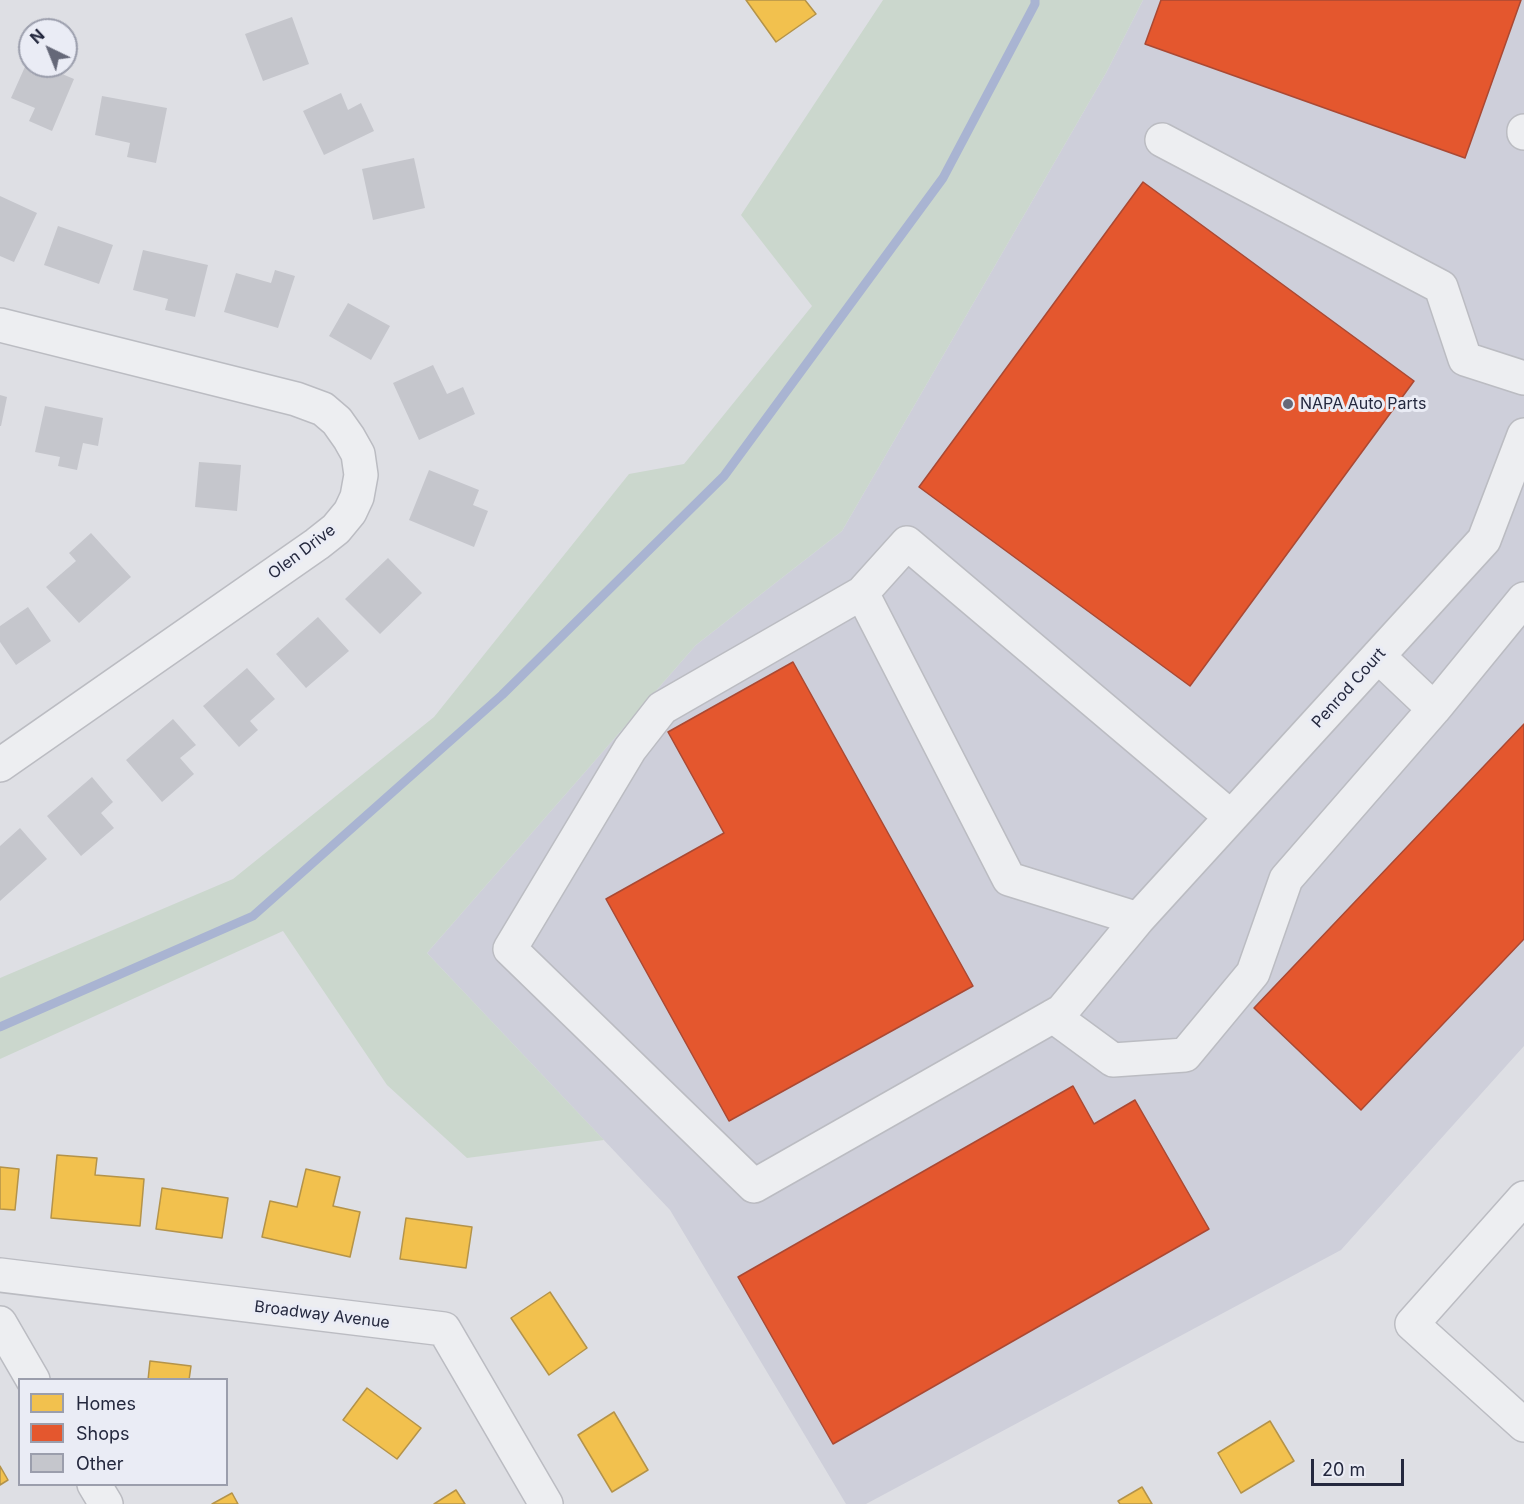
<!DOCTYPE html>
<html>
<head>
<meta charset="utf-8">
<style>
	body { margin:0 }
	#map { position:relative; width:1524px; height:1504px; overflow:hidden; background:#dedfe4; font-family:Inter,sans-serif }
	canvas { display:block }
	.legend { position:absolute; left:18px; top:1378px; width:210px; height:108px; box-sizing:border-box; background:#eaecf5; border:2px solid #9b9eac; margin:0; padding:8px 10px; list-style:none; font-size:18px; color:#24283e }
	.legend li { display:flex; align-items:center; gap:12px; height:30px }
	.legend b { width:30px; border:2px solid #9b9eac }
	.north { position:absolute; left:18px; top:18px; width:60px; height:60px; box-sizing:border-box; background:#eaecf5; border:2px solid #9b9eac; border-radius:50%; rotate:317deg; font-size:16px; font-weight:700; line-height:24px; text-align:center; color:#24283e }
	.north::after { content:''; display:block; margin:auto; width:21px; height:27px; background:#656878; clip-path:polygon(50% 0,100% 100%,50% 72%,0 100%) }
	.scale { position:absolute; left:1311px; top:1459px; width:93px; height:27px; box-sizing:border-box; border:3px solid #24283e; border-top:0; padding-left:8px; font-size:18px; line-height:21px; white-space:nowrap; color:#24283e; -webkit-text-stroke:4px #eaecf5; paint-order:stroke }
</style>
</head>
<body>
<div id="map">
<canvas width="1524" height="1504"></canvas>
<ul class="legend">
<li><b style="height:16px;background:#f2c14e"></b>Homes</li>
<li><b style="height:16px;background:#e4572e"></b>Shops</li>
<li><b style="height:16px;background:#c5c6cc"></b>Other</li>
</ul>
<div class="north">N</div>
<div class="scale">20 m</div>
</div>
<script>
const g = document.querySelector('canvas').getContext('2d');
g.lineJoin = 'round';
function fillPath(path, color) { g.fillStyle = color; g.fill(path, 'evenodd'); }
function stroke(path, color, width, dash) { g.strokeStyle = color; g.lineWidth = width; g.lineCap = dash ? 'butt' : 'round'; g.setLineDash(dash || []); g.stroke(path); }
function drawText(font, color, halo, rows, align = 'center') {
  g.font = font + ' Inter,sans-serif'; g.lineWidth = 6; g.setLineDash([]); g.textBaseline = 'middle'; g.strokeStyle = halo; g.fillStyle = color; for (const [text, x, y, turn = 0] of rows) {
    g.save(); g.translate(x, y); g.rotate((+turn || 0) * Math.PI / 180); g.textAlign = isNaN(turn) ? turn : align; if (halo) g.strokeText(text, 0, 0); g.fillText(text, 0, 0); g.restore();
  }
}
const built = new Path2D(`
	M1143,0h381v1046l-183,204 -475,254h-20l-176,-294 -243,-257 269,-308 146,-114 264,-458z`);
const green = new Path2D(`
	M883,0h260l-37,73 -264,458 -146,114 -269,308 177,187 -137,18 -80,-73 -104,-154 -283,128v-81l233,-99 201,-162 195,-243 55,-10 128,-158 -71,-91z`);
const homes = new Path2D(`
	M746,0h59l11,14 -40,28z
	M57,1155l40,3 -2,17 49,4 -4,47 -89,-8z
	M0,1167l19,2 -4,41 -15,-1z
	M306,1169l34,8 -7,29 27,6 -10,45 -88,-20 8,-36 27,6z
	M162,1188l66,10 -6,40 -66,-9z
	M406,1218l66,9 -6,41 -66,-9z
	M550,1292l37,56 -38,27 -38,-57z
	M150,1361l41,5 -2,14h-41z
	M367,1388l54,40 -24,31 -54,-39z
	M614,1412l34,58 -36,22 -34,-57z
	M1270,1421l24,40 -53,32 -23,-40z
	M0,1466l8,14 -8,5z
	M1142,1487l10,17h-32l-2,-3z
	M456,1490l9,14h-31z
	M232,1493l6,11h-26z`);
const shops = new Path2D(`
	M1161,0h360l-56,158 -320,-114z
	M1143,182l271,199 -224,305 -271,-199z
	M793,662l180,324 -244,135 -123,-222 118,-66 -56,-101z
	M1524,724v215l-163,171 -107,-102z
	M1073,1086l21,38 41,-24 74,129 -376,215 -95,-167z`);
const stream = new Path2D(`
	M0,1027l253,-111 249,-221 222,-219 219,-298 92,-174v-4`);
const building = new Path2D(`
	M292,17l17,47 -46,17 -18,-47z
	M28,60l2,1v5h13l31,13 -22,52 -23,-10 6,-13 -24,-10z
	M341,93l7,17 13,-7 13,28 -50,24 -21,-44z
	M102,96l65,12 -11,55 -29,-6 3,-14 -35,-8z
	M414,158l11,50 -52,12 -11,-51z
	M0,196l37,17 -23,49 -14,-6z
	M58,226l55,19 -14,39 -55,-19z
	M143,250l65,15 -13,52 -30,-7 3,-11 -35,-9z
	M275,270l20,6 -17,52 -54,-16 12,-39 35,10z
	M348,303l42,23 -19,34 -42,-24z
	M433,365l14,29 16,-7 12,27 -56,26 -26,-57z
	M0,395l7,2 -6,29h-1z
	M45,406l58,12 -5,28 -15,-3 -6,27 -19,-4 2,-9 -25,-5z
	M199,462l42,3 -4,46 -42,-4z
	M429,470l50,20 -6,15 15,6 -14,36 -65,-27z
	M91,533l40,44 -52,46 -33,-36 30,-26 -7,-8z
	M388,558l34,35 -42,41 -35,-35z
	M28,607l23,34 -35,24 -16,-23v-16z
	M318,617l31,34 -43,37 -30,-34z
	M247,668l28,31 -25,22 8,9 -19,17 -36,-41z
	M173,719l23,26 -16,13 14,16 -32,28 -36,-42z
	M92,777l21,25 -12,11 13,15 -33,28 -34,-40z
	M20,828l27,31 -47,42v-55z`);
const minor = new Path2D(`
	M1524,131v2
	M1162,140l279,147 24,72 59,19
	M0,325l296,74 27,10 14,12 12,17 9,16 3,21 -4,22 -7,15 -14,17 -19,15 -317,221
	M862,593l-200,115 -32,41 -120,200 244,237 308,-175 76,-92 346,-379 40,-105
	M1378,656l56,53 90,-110
	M1138,919l-129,-40 -147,-286 45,-50 324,274
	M1053,1016l60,44 72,-5 68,-82 33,-94 148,-170
	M1524,1198l-112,126 112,101
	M0,1275l444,54 102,175
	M0,1323l33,57
	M94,1484l12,20`);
const markers = [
	[1288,404,6,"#656878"]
];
const poiNames = [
	["NAPA Auto Parts",1300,404]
];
const streetNames = [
	["Olen Drive",302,552,-37],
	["Penrod Court",1349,688,-48],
	["Broadway Avenue",322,1315,7]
];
fillPath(built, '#cecfda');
fillPath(green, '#cbd7cd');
fillPath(homes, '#f2c14e');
stroke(homes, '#b49349', 1.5);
fillPath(shops, '#e4572e');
stroke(shops, '#aa4933', 1.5);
stroke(stream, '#a9b4d2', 9);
fillPath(building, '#c5c6cc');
stroke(minor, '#bbbcc2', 36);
stroke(minor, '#edeef1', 33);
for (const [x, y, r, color] of markers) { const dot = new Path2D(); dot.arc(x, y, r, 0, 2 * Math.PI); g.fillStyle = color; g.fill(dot); stroke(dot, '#eaecf5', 2); }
drawText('16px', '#24283e', '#eaecf5', poiNames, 'left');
drawText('16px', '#24283e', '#eaecf5', streetNames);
</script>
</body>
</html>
